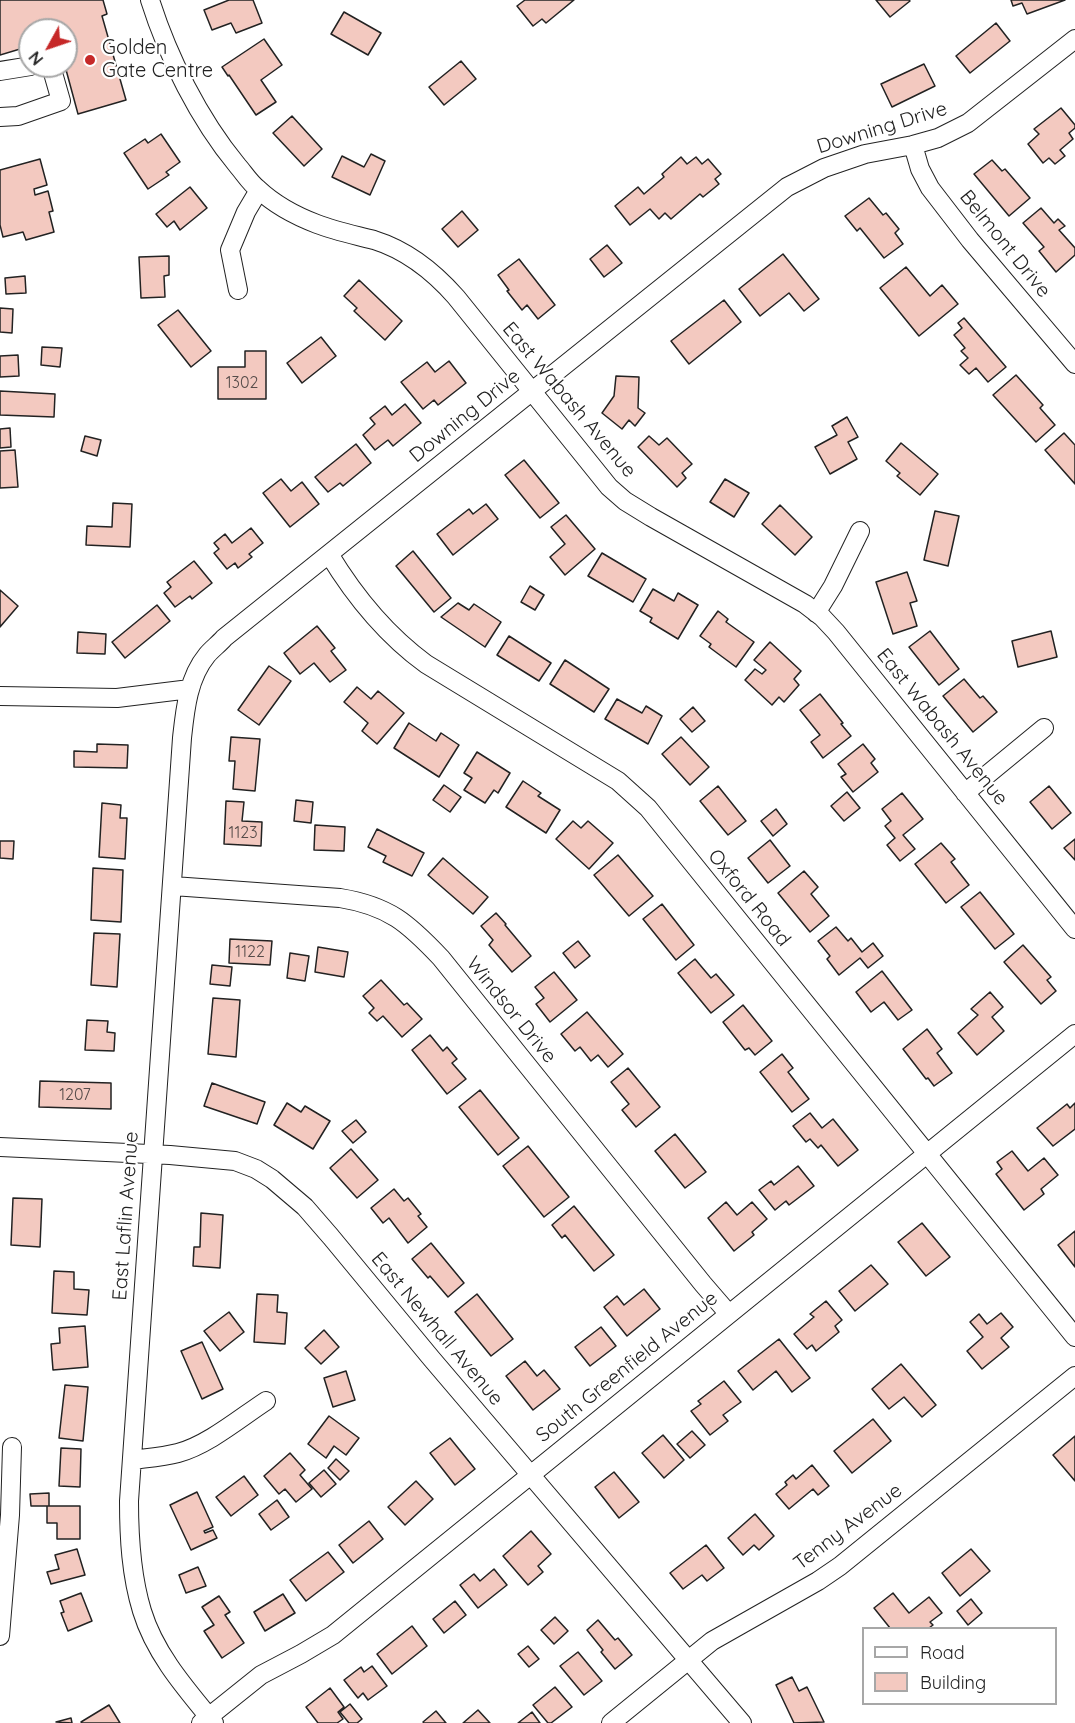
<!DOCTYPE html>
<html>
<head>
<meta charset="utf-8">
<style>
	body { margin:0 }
	#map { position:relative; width:1075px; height:1723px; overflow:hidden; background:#fff; font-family:Quicksand,sans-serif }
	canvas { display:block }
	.legend { position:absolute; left:862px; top:1627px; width:195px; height:78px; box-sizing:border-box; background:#fff; border:2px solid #a7a7a7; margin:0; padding:8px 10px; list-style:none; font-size:18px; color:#222 }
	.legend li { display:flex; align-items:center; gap:12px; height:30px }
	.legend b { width:30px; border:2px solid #a7a7a7 }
	.north { position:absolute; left:18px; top:18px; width:60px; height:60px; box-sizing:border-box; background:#fff; border:2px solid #a7a7a7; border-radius:50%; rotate:230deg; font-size:16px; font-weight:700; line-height:24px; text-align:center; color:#222 }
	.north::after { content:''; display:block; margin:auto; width:21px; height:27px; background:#c62828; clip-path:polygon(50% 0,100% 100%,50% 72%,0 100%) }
</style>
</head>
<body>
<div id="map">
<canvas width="1075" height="1723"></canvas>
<ul class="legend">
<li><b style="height:8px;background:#fff"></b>Road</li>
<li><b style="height:16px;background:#f3c9c0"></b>Building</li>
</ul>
<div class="north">N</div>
</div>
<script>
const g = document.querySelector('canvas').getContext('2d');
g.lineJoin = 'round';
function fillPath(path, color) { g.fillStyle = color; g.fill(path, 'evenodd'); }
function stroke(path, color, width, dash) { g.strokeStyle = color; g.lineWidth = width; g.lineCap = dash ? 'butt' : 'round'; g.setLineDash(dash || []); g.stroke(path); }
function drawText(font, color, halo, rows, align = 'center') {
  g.font = font + ' Quicksand,sans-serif'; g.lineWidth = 4.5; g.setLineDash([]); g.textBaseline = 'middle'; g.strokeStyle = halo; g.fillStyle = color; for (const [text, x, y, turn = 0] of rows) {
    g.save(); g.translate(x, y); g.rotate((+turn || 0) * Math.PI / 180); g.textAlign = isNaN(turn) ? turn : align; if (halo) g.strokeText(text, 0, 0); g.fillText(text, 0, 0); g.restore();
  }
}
const building = new Path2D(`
	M0,0h103l4,14 -5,2 24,84 -48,14 -13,-48h1v-36h-36v16l-30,9z
	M229,0h24l9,23 -26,10 -5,-10 -19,7 -8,-20z
	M525,0h49l-28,23 -4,-4 -9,7 -16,-20z
	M876,0h33l1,1 -20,16z
	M1011,0h54l-38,14 -5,-11 -9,3z
	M344,12l37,21 -13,22 -37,-21z
	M996,23l14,18 -40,32 -14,-17z
	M264,39l18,26 -21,15 15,22 -20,13 -27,-40 -1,1 -6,-9z
	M461,61l15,18 -32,26 -15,-18z
	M924,64l11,22 -43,21 -11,-23z
	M1061,108l14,17v3l-6,5 4,6 -13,11 5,6 -10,8 -6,-6 -6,5 -15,-19 11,-10 -5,-5z
	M292,116l30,33 -18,17 -31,-33z
	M161,134l19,28 -14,10 3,3 -21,14 -24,-36 21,-14 3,4z
	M371,154l14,7 -15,34 -38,-18 10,-21 22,11z
	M681,157l6,7 9,-7 6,7 6,-5 13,15 -6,5 4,5 -16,13 -3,-3 -29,25 -6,-6 -6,6 -9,-10 -20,16 -15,-19 23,-19 6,7 20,-17 -2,-3z
	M40,159l7,26 -13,4 1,6 13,-4 5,20 -4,1 5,20 -28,8 -3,-8 -20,5 -3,-12v-55z
	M992,160l10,11 3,-2 25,29 -21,18 -35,-42z
	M190,187l17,21 -27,22 -6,-9 -7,6 -11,-13z
	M869,198l14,17 3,-2 13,16 -4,4 8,11 -19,14 -24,-30 -3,3 -12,-15z
	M1041,208l13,15 4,-4 7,7 -6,4 16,18v7l-19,17 -17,-21 5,-4 -21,-24z
	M462,211l16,19 -20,17 -16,-18z
	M607,245l15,18 -18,14 -14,-18z
	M783,254l36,45 -15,12 -15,-18 -29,23 -21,-27z
	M169,256v19l-5,1 1,21 -24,1 -2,-41z
	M519,259l36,46 -17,14 -11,-14 -5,5 -15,-19 2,-1 -11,-15z
	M906,267l24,29 12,-11 16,19 -39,32 -39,-48z
	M25,276l1,17 -20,1 -1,-16z
	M359,280l43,41 -17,19 -31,-29 3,-3 -13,-12z
	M724,300l17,22 -52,42 -18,-23z
	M0,308l13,1 -1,24 -12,-1z
	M178,310l33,41 -20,16 -33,-42z
	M964,318l42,49 -18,15 -12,-14 -7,6 -9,-9 8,-7 -7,-7 4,-3 -11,-13 8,-7 -4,-5z
	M321,337l15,19 -34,27 -15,-20z
	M42,347l20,1 -2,19 -19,-2z
	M245,351h21v48h-48v-32h27z
	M18,355l1,21 -19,1v-21z
	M449,361l17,22 -28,22 -4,-5 -11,9 -22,-27 26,-20 8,10z
	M1016,375l27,30 -3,3 15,17 -19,17 -43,-47z
	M616,376l23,1 -1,31 7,5 -10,13 -6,-6 -7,9 -20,-16 12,-17z
	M0,391l55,3 -1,23 -54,-2z
	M405,404l16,19 -28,23 -5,-6 -13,10 -12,-15 12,-11 -5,-6 15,-12 7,9z
	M847,417l11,20 -10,5 9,17 -27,15 -15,-27 22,-12 -5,-9z
	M10,428l1,19 -11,1v-19z
	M1064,433l11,12v39l-30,-34z
	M85,436l16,4 -4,16 -16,-5z
	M649,436l10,9 8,-7 25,26 -10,9 4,5 -9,9 -39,-40z
	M901,443l37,31 -18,21 -23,-19 3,-3 -14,-12z
	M356,444l15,19 -28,23 -3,-3 -12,9 -13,-15z
	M15,450l3,37 -18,1v-37z
	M524,460l35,43 -19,15 -35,-43z
	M281,479l10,12 11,-9 17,22 -29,23 -27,-34z
	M725,479l24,14 -15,24 -24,-15z
	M113,503l19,1 -2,43 -44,-2 1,-19 25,1z
	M486,504l12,15 -45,36 -16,-21 32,-25 4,5z
	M780,505l32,32 -17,18 -33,-31z
	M935,511l24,5 -11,50 -24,-6z
	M566,515l29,34 -30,26 -15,-18 15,-13 -14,-17z
	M251,528l12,15 -14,11 3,3 -14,11 -3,-5 -8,6 -13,-16 5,-4 -5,-6 11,-9 7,9z
	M413,551l38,47 -17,14 -38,-46z
	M602,553l44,26 -13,23 -45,-26z
	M194,561l18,22 -20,16 -2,-3 -15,11 -11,-14 7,-6 -4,-5z
	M907,572l10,29 -7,2 7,23 -24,8 -17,-52z
	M530,586l14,9 -9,15 -14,-8z
	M653,589l21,12 4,-8 20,12 -20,34 -28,-17 2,-4 -12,-7z
	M0,590l18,16 -18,21z
	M458,603l11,7 5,-6 27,18 -16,25 -44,-30z
	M157,605l13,16 -45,37 -13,-16z
	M718,611l10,8 -2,3 28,20 -18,25 -27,-20 2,-3 -11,-8z
	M317,626l18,22 -4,3 15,19 -16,12 -16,-19 -14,11 -16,-21z
	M930,631l29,38 -20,16 -30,-38z
	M1051,631l6,26 -39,10 -6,-26z
	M78,632l28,2 -1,20 -28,-1z
	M509,636l42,27 -12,18 -42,-26z
	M770,642l31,29 -7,8 5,6 -15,17 -5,-5 -7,8 -27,-25 10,-11 7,5 4,-4 -12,-10z
	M565,660l44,29 -15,23 -44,-28z
	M269,666l22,15 -32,44 -21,-15z
	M964,679l16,19 3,-2 14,16 -24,20 -30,-36z
	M357,687l14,12 7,-8 26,22 -27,31 -15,-13 6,-8 -24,-21z
	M820,694l23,29 -2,1 10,12 -28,22 -12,-16 9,-7 -20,-25z
	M617,699l25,14 4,-7 16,10 -14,28 -43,-25z
	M693,707l12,14 -13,11 -12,-13z
	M409,723l27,18 5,-8 18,12 -20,32 -45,-29z
	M231,737l29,2 -5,52 -22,-2 2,-28h-6z
	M681,737l28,30 -19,18 -28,-31z
	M97,744l31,1 -1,23 -53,-1v-16l23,1z
	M863,744l12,15 -4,4 7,9 -25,20 -12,-15 5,-3 -8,-10z
	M477,752l33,21 -12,20 -4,-3 -9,13 -21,-13 8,-12 -8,-5z
	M523,781l18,12 -3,3 22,14 -14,23 -40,-26z
	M444,785l17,12 -11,15 -17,-12z
	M718,786l28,35 -18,14 -28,-34z
	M1049,786l22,27 -19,16 -22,-27z
	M847,792l13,16 -16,13 -13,-15z
	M902,793l21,26 -20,16 12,14 -15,12 -13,-16 8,-7 -10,-12 6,-5 -9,-12z
	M296,800l17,2 -2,21 -17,-2z
	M226,801l18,1 -2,19 20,1 -1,24 -37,-2z
	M102,803l19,2 -1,13h7l-2,41 -26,-2z
	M776,809l11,15 -14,12 -12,-15z
	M573,821l8,7 7,-7 25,22 -24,26 -33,-30z
	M315,825l30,2 -1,24 -30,-1z
	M377,829l47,24 -12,23 -29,-14 3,-6 -18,-9z
	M1075,839v21l-11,-12z
	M770,840l20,26 -22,17 -20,-25z
	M0,841h14l-1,18 -13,-1z
	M941,843l14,16 -4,3 18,23 -23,18 -31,-39z
	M618,855l35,41 -24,20 -35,-41z
	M443,858l45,39 -15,17 -45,-39z
	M93,868l30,2 -2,52 -30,-2z
	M804,871l14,16 -7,7 18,22 -19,16 -32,-39z
	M980,892l34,42 -19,15 -34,-42z
	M662,904l32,41 -18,15 -33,-41z
	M496,913l10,11 -1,1 26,31 -19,16 -23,-27 4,-5 -12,-14z
	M836,927l12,14 3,-3 11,14 11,-9 10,13 -15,12 -8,-10 -21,17 -12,-16 3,-3 -12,-15z
	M94,933l26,1 -3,53 -26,-2z
	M230,939l42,2 -2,24 -41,-2z
	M578,941l12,15 -15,12 -12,-15z
	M1023,945l28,32 -4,3 9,11 -15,13 -37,-42z
	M318,947l30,5 -4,25 -29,-5z
	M290,953l19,3 -4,25 -18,-3z
	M695,959l16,19 5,-4 18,21 -23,18 -33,-40z
	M212,965l20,2 -2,19 -20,-2z
	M882,971l30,39 -14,10 -14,-18 -13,10 -15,-20z
	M554,972l23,28 -27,22 -14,-18 8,-6 -9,-11z
	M381,980l23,25 3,-2 15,16 -20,18 -19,-21 -6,5 -8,-8 5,-5 -11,-12z
	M990,992l13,15 -11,10 12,14 -27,24 -19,-22 20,-18 -7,-6z
	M213,998l27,2 -4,57 -28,-3z
	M743,1005l29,36 -17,14 -6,-7 -4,2 -22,-28z
	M587,1012l36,42 -15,13 -10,-12 -7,6 -11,-14 -5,4 -14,-17z
	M87,1020l21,1 -1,11 8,1 -1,18 -29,-1z
	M927,1029l15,20 -5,4 15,20 -18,13 -6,-8 -2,1 -23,-30z
	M430,1035l13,16 4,-4 10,12 -5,4 14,16 -19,15 -35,-44z
	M782,1054l11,14 -5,4 21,27 -17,13 -32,-40z
	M628,1068l32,39 -24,20 -14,-17 7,-6 -18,-22z
	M40,1081l71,2v26l-72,-2z
	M212,1083l53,19 -8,22 -53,-18z
	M480,1090l39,48 -21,17 -39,-48z
	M287,1103l14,9 4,-6 25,15 -17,28 -39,-24z
	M1075,1103v26l-22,17 -16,-18 30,-24 3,4z
	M810,1113l12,15 11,-9 25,31 -20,16 -17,-21 -3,3 -8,-9 -4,3 -13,-16z
	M356,1120l10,12 -13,11 -11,-12z
	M675,1134l31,38 -21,16 -30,-37z
	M528,1146l41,51 -25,20 -41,-51z
	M351,1149l27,31 -21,18 -27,-30z
	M1012,1151l16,20 16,-13 14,17 -17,14 3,5 -20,16 -28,-36 6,-5 -5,-7z
	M798,1166l16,20 -25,19 -3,-4 -11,9 -16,-20 12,-9 3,4z
	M394,1189l10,12 4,-3 13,16 -3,2 9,11 -19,16 -19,-25 -6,5 -12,-15z
	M13,1198l29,1 -2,48 -29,-2z
	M726,1202l11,13 15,-13 15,17 -15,13 2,3 -20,16 -26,-33z
	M574,1206l40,49 -20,16 -29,-36 -3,3 -10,-13z
	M201,1213l22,2 -3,53 -27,-2 1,-19h6z
	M922,1223l28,34 -24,19 -28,-34z
	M1075,1231v36l-17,-22z
	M431,1243l33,40 -16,14 -18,-21 -2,2 -16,-19z
	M871,1265l17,19 -33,27 -16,-20z
	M54,1271l20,1v17l15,1 -2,25 -35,-2z
	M644,1289l16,20 -33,27 -23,-29 13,-11 7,9z
	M257,1294l21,1 -1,17 10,1 -2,31 -31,-2z
	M477,1294l36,45 -22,17 -36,-44z
	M826,1301l16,19 -7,6 4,6 -23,19 -4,-6 -5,4 -13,-15 20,-17 -4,-3z
	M229,1312l15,20 -24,19 -16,-20z
	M1001,1313l12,14 -12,11 8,9 -27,22 -15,-18 16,-14 -13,-15 9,-8 8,10z
	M85,1326l3,41 -35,3 -2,-26 9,-1 -1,-15z
	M601,1327l15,19 -26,20 -15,-19z
	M324,1330l15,17 -18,17 -16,-16z
	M779,1339l31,39 -18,14 -16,-21 -23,19 -15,-19z
	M202,1342l21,47 -21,10 -21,-48z
	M525,1361l12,15 7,-6 16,19 -27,21 -27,-34z
	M901,1364l35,41 -14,12 -18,-20 -15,12 -17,-20z
	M346,1371l9,29 -22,7 -9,-29z
	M724,1381l17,21 -18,13 5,6 -18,14 -19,-24 10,-7 -3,-3z
	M65,1385l23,2 -5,54 -24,-3z
	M329,1416l30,22 -13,17 -12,-9 -8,12 -18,-14z
	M873,1419l18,22 -39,32 -18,-22z
	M692,1431l13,14 -15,13 -13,-14z
	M663,1435l21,25 -20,18 -22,-25z
	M1075,1436v45l-22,-26z
	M450,1438l25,31 -20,16 -25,-32z
	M61,1448l20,1 -1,38 -21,-1z
	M290,1453l15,17 -5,5 12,14 -16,13 -11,-13 -6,5 -15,-18z
	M336,1459l13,12 -9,9 -12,-12z
	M812,1465l17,21 -11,9 -5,-6 -24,20 -13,-15 11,-9 -2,-3 8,-7 3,4z
	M324,1470l12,14 -15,13 -12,-14z
	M614,1472l25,30 -20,16 -24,-31z
	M244,1476l14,19 -27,21 -15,-19z
	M416,1481l17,18 -28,26 -17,-18z
	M197,1492l16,35 -9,4 1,2 8,-3 4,8 -26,12 -21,-45z
	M49,1493v13h-18l-1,-12z
	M277,1500l12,17 -18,13 -12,-16z
	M47,1506h33v33h-23v-16h-10z
	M755,1514l19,22 -15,14 -5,-5 -11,10 -15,-17z
	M369,1521l14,18 -30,24 -14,-18z
	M531,1531l20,23 -13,12 5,6 -15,13 -25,-29z
	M706,1545l18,23 -17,13 -5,-6 -19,14 -13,-16z
	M77,1549l8,26 -34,9 -4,-12 12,-3 -4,-14z
	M971,1549l19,22 -30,25 -18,-23z
	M328,1552l16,20 -38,29 -16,-21z
	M198,1567l8,19 -20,7 -7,-18z
	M494,1569l13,16 -29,23 -18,-23 14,-11 6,7z
	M81,1593l11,28 -24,10 -7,-18 3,-1 -4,-11z
	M893,1593l16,20 20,-16 13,16 -12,9 3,3 -4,3h-39l-16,-20z
	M283,1594l12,19 -30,18 -11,-19z
	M219,1596l11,16 -5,3 19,28 -22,15 -18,-27 10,-6 -12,-18z
	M971,1599l11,14 -14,12 -11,-14z
	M455,1601l11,14 -22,18 -11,-14z
	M555,1617l13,14 -14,13 -13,-14z
	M598,1620l17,20 3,-2 14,17 -17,14 -14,-17 2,-2 -16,-20z
	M412,1626l15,20 -35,28 -15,-20z
	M528,1646l11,13 -10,8 -11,-13z
	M578,1652l24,29 -18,14 -24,-29z
	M372,1666l15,20 -19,14 -5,-7 -5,5 -14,-18 17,-13 3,5z
	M792,1677l7,14 8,-4 17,35 -30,1 -18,-38z
	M555,1687l17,20 -21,16h-3l-15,-18z
	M330,1688l14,19 -6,5 5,7 -6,4h-19l-12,-16z
	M350,1704l12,15 -5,4h-8l-9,-11z
	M109,1705l11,18h-38l-1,-1z
	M478,1710l12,13h-27z
	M436,1711l10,12h-22l-1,-1z
	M532,1712l8,11h-22z
	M71,1718l1,5 -16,-1z`);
const minor = new Path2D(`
	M150,0c18,57 49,119 87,165 7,8 13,18 21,24 16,15 38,27 59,35 18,7 38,11 57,16 32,10 60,32 82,57l153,190 16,14 26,16 154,87 17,13 14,15 239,297
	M0,71l31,-5
	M0,117l18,-1 43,-15 -10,-35
	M913,145l7,24 10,19 40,52 105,124
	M238,290l-8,-40 16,-38 13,-22
	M329,554c26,43 56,80 97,110l192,117 30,27 427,529
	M816,613l17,-27 27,-55
	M0,696l117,2 73,-9
	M965,793l79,-65
	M173,886l167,12c49,8 68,25 101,60l262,326 25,29
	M0,1147l170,8 65,6 21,8 16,10 33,28 26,30 100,121 311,365
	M132,1460c15,-2 31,-3 46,-7 30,-8 62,-35 88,-52
	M0,1636l10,-121 2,-68
	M201,1723l60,-48 40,-21 32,-19 742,-601
	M214,1723c-28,-34 -59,-69 -72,-112 -11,-36 -13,-73 -13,-110l53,-763c3,-28 6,-60 25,-83 5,-6 12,-11 17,-17l563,-451 37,-19 41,-14 48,-9 25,-7 30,-15 107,-84
	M611,1723l101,-82 106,-60 22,-15 235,-190`);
const markers = [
	[90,60,6,"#c62828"]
];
const numberNames = [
	["1302",242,383],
	["1123",243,833],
	["1122",250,952],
	["1207",75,1095]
];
const poiNames = [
	["Golden",102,48],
	["Gate Centre",102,71]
];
const streetNames = [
	["Downing Drive",882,128,-17],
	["Belmont Drive",1005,244,51],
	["East Wabash Avenue",569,400,50],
	["Downing Drive",465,416,-39],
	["East Wabash Avenue",942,727,51],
	["Oxford Road",749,898,51],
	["Windsor Drive",511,1010,51],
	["East Laflin Avenue",126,1216,-86],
	["East Newhall Avenue",437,1329,50],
	["South Greenfield Avenue",627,1367,-39],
	["Tenny Avenue",848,1527,-37]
];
fillPath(building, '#f3c9c0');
stroke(building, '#222', 1.5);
stroke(minor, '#222', 20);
stroke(minor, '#fff', 18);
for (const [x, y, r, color] of markers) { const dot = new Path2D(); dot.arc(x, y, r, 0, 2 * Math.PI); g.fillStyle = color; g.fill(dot); stroke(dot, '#fff', 2); }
drawText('16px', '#564c4a', null, numberNames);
drawText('20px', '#222', '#fff', poiNames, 'left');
drawText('20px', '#222', '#fff', streetNames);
</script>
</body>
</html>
